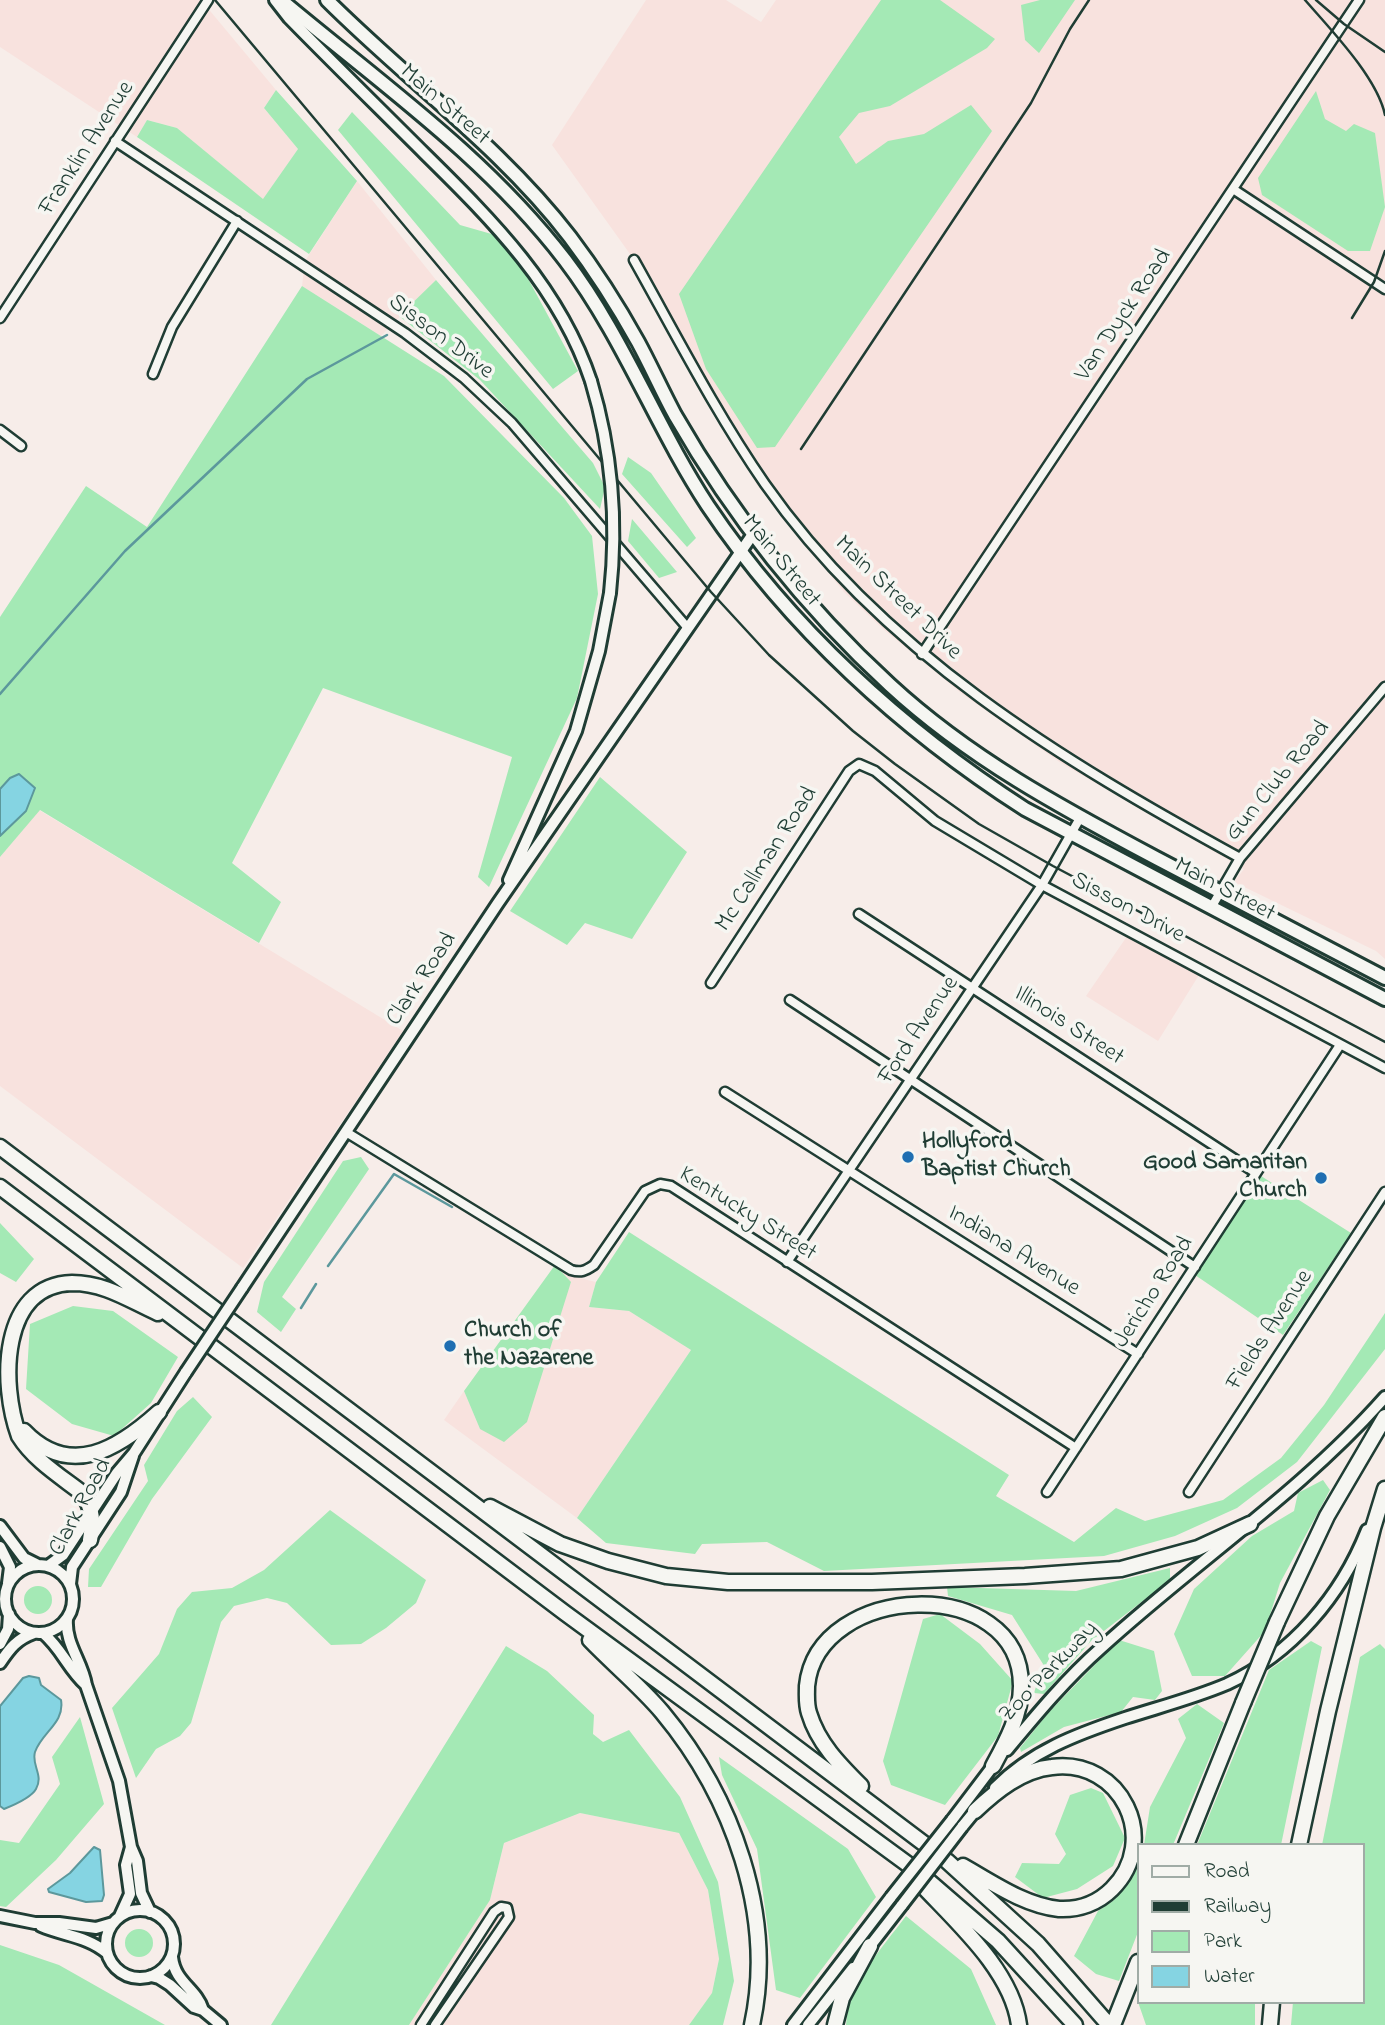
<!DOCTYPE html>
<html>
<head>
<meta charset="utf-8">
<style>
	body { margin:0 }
	#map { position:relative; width:1385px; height:2025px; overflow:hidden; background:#f7ede9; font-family:"Indie Flower",sans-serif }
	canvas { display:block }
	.legend { position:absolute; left:1137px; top:1843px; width:228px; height:161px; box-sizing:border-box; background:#f6f6f2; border:2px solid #a0aca6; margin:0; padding:9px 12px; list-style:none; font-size:21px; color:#1f3d34 }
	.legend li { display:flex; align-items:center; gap:14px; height:35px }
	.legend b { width:35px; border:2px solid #a0aca6 }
</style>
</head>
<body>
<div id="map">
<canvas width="1385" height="2025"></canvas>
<ul class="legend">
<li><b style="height:9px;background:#f6f6f2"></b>Road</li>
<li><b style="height:9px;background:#1f3d34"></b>Railway</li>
<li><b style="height:19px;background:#a4e9b5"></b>Park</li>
<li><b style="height:19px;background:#85d4e2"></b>Water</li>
</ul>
</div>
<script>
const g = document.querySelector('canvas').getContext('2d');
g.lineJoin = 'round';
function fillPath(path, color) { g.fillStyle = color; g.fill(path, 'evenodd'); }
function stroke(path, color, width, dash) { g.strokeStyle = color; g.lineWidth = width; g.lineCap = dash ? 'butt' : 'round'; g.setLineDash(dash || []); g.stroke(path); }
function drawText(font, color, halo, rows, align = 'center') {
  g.font = font + ' "Indie Flower",sans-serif'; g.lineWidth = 7; g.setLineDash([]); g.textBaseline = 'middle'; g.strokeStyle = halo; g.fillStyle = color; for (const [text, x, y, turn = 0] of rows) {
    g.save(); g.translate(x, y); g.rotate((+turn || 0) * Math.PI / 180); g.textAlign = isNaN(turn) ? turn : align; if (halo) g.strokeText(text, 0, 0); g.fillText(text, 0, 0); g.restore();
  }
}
const built = new Path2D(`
	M0,0h201l75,90 -12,18 34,41 -35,51 -86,-72 -30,-8 -10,17 -137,-90z
	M646,0h80l35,22 15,-22h609v959l-9,-8 -142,-69 10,-13 -183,-106 -100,-70 -79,-65 -38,-36 -87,-107 -127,-231 -78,-109z
	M357,181l79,99 -55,56 -79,-50 3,-25z
	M39,810l364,221 -160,237 -243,-182v-229z
	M1132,929l72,38 -46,74 -72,-45z
	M555,1265l20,12 21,5 -7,25 40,4 62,39 -114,168 -133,-98 20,-29 16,38 91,-146z
	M580,1813l99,20 29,57 11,69 -7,34 -23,32h-280l81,-125 14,-57z`);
const green = new Path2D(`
	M881,0h59l55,39 -8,9 -97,58 -31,7 -20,24 17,27 32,-23 36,-7 47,-29 21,26 -217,316 -18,1 -51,-79 -27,-75z
	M1040,0h35l-36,53 -14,-13 -4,-35z
	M276,90l81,91 -48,73 -172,-117 10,-17 30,8 86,71 35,-50 -34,-41z
	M1316,91l9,28 21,12 8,-7 21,9 10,74 -15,44h-22l-86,-56 -4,-17z
	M352,112l108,113 35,10 30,38 53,98 -25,18 -215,-259z
	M436,280l157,183 12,24 -5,22 -120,-129 -81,-64z
	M302,286l142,90 120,122 28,38 6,58 -21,104 -88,189 -11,-10 34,-120 -189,-69 -91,175 49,39 -22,41 -219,-133 -40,47v-21l26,-25 -16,-33 -10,11v-172l86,-131 61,41z
	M628,457l23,16 45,65 -9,9 -65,-73z
	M632,519l45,53 -18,6 -31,-37z
	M600,777l87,75 -55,87 -47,-16 -18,22 -57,-34z
	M361,1157l8,12 -87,128 14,12 -15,23 -24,-20 7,-30 79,-121z
	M1261,1176l90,57 -68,102 -88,-60z
	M0,1223l34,36 -18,23 -16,-9z
	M629,1232l380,243 -13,21 78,46 42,-34 29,13 78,-21 58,-42 43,-53 61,-92v36l-88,113 -60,46 -62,28 -71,20 -280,15 -57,-29 -65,2 -7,10 -89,-11 -29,-25 114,-168 -62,-39 -40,-4 7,-25z
	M555,1265l16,17 -44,140 -23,20 -24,-13 -16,-38z
	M73,1306l40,5 65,46 -27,46 -37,33 -42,-12 -46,-35 4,-65z
	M193,1397l19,20 -60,82 -51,88h-13l1,-18 59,-88 -4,-16 33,-54z
	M1323,1480l7,10 -50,93 -15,48 -40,45h-33l-18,-42 20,-45 58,-53 42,-25 4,-18z
	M330,1510l96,70 -10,23 -30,25 -25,16 -30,1 -44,-42 -20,-5 -33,8 -13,16 -30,101 -11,13 -24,13 -20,29 -24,-70 47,-54 18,-45 15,-17 40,-4 32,-18z
	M1170,1568v12l-79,61 -47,53 -10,-1 9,-29 -31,-49 -64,-19 -1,-9 129,4z
	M24 1600a14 14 0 1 1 28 0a14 14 0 1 1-28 0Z
	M940,1614l40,30 33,37 -15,55 -53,69 -54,-20 -8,-24 40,-142z
	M1119,1640l35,11 8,40 -7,9 -22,-3 -12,15 -57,15 -43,25 -1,-4 28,-35z
	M1311,1641l11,6 -41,198h-84l72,-175z
	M1380,1644l5,5v376h-94l2,-23h69v-157h-40l38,-188z
	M506,1646l41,25 47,44 -1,19 10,8 26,-12 51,67 38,85 16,99 -11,44h-34l23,-32 7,-34 -11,-69 -29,-57 -99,-20 -76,30 -14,57 -81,125h-138z
	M1197,1704l27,19 -51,122h-29l6,-38 36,-69 -8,-19z
	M80,1717l24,87 -48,56 -50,47 -6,-1v-66l19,3 41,-59 -8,-27z
	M719,1757l129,92 28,48 -76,101 -24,-8 -19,-141 -35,-74z
	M1091,1788l12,5 22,45 -12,28 -36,23 -34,9 -28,-21 7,-14 37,1 7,-10 -11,-20 15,-39z
	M1138,1864v68l-19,49 -23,-7 -22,-18 24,-45 16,-11z
	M906,1916l65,53 25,56h-150c3,-42 36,-77 60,-109z
	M125 1943a14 14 0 1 1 28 0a14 14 0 1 1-28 0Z
	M0,1945l59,20 106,60h-165z
	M1138,2002h117v23h-109z`);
const water = new Path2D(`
	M19,774l16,14 -9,23 -26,25v-47l10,-11z
	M29,1676l10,2 2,7 20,15c4,23 -19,32 -26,52 -4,13 9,23 1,37 -5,9 -22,16 -32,20l-4,-3v-100l23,-28z
	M94,1847l6,3 4,45 -2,6 -16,1 -37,-10 -1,-3 22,-16z`);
const stream = new Path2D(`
	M0,694l125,-143 182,-172 80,-44
	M328,1266l66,-92 58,33
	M301,1308l15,-24`);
const street = new Path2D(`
	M115,141l290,192 59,45 48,45 175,204
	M1233,189l152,100
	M634,260c42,75 82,153 131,224 118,169 298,277 475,374
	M0,318l208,-318
	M153,374l19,-47 65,-106
	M0,430l21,16
	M922,654l437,-654
	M1211,908l29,-50 145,-171
	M859,914l397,259
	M711,983l138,-212 10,-7 16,7 60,50 107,64 343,183
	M790,1000l405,267
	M725,1092l413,262
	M346,1132l225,138c10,3 14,1 23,-5l51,-74 15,-7 11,2 405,262
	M787,1262l255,-377 38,-67
	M1047,1492l293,-447
	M1189,1492l196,-300
	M421,2025l73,-113 7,-5 6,1 2,9 -74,108`);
const secondary = new Path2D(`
	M275,0l14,18c45,46 91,91 136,136 68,67 135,134 166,227
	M509,880l67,-149 23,-80 11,-58
	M242,1288l256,-385 255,-369
	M0,1526l24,32 14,7
	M0,1547l10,20 -2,16
	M5 1599a34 34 0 1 1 68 0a34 34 0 1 1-68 0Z
	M48,1566l15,-11 54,-82 17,-20 52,-81
	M70,1584l2,-17 49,-75 12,-36
	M67,1619c-2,25 15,42 19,66l33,96 12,66 6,14 4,32 9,19
	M43,1633c19,16 25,36 43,52
	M0,1644l8,-15 1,-15
	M0,1663c10,-15 17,-24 34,-30
	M1007,1750c30,-36 59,-71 94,-102 94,-86 200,-156 284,-251
	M995,1788c36,-37 82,-54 130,-70 34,-11 69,-20 102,-34 65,-30 114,-88 140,-154
	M952,1820l44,-58
	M962,1827l18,-22
	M106 1944a34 34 0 1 1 68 0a34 34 0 1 1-68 0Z
	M0,1916l35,7h24l37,5 17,-5
	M120,1916l10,-22 -4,-29 5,-18
	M41,1926c23,10 46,10 66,27
	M867,1950l35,-45
	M172,1957c3,26 24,31 31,53
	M151,1976l8,2 11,7 24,22 9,3 18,15
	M793,2025l98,-128
	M808,2025l45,-57`);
const primary = new Path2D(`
	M281,0c99,83 204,156 284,260 58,76 91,167 143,246 82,122 194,224 317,303l360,190
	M327,0c80,80 174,147 243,237 25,33 48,69 68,105 13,24 24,49 37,73 58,101 129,191 215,270 79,73 172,123 266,173 76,40 152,80 229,120`);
const highway = new Path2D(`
	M0,1147l947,714 91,83 71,81
	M0,1187l565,426 352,258 81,70 77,84
	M24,1431c46,48 94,18 135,-19
	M490,1507l70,37 48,17 58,15 62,6h144l153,-6 96,-7 77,-21 52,-24
	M90,1540c3,-18 4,-31 -8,-47 -22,-17 -48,-33 -63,-57 -19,-52 -19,-151 53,-153 33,0 57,17 86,30
	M1277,1622l50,-106 58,-99
	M590,1640c23,24 50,46 72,72 70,84 114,203 90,313
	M861,1786c-22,-22 -43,-43 -52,-73 -3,-9 -2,-18 -2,-27 10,-104 214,-113 214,0 0,29 -15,56 -28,80
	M1186,1845l57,-142
	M1299,1845l29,-134 45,-183 12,-39
	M963,1866c30,17 61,39 96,43 20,1 39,-6 53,-20 49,-49 9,-131 -60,-122 -30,3 -56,24 -77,44
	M919,1882c36,39 93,88 100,143
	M835,2025l7,-27 28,-52
	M1113,2025l25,-63
	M1270,2025l2,-23`);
const rail = new Path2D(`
	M215,0l496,592 58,63 84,76 42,33 84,60 74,42 332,176
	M1305,0c25,29 72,77 80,115
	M1316,0l28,24 41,28
	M1352,318l22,-36 11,-31
	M801,449l230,-346 39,-74 19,-29`);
const secondaryBridge = new Path2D(`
	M591,381c21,70 27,139 19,212
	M186,1372l56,-84
	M891,1897l61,-77
	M902,1905l60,-78`);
const highwayBridge = new Path2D(`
	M1243,1703l34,-81`);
const markers = [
	[908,1157,7,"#1f6fb2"],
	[1321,1178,7,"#1f6fb2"],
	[450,1346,7,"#1f6fb2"]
];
const streetNames = [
	["Main Street",444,106,41],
	["Franklin Avenue",88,149,-57],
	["Van Dyck Road",1125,316,-56],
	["Sisson Drive",440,338,37],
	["Main Street",780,562,51],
	["Main Street Drive",897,599,44],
	["Gun Club Road",1279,782,-50],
	["Mc Callman Road",768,860,-57],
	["Main Street",1224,891,28],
	["Sisson Drive",1127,909,28],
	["Clark Road",423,980,-56],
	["Illinois Street",1068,1027,33],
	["Ford Avenue",920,1031,-56],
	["Kentucky Street",747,1215,32],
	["Indiana Avenue",1013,1252,32],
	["Jericho Road",1155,1293,-57],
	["Fields Avenue",1271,1331,-57],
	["Clark Road",82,1508,-62],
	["Zoo Parkway",1050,1673,-46]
];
const poiNames = [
	["Hollyford",922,1143],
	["Baptist Church",922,1171],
	["Good Samaritan",1307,1164,"right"],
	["Church",1307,1192,"right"],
	["Church of",464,1332],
	["the Nazarene",464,1360]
];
fillPath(built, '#f8e2de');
fillPath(green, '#a4e9b5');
fillPath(water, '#85d4e2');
stroke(water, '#5c989c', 2);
stroke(stream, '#5c989c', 2.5);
stroke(street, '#1f3d34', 13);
stroke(secondary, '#1f3d34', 16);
stroke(primary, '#1f3d34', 18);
stroke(highway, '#1f3d34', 19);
stroke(street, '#f6f6f2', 8);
stroke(secondary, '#f6f6f2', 10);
stroke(primary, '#f6f6f2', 12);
stroke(highway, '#f6f6f2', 14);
stroke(rail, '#1f3d34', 2.5);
stroke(secondaryBridge, '#1f3d34', 16, []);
stroke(highwayBridge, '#1f3d34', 19, []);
stroke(secondaryBridge, '#f6f6f2', 10);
stroke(highwayBridge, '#f6f6f2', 14);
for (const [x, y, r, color] of markers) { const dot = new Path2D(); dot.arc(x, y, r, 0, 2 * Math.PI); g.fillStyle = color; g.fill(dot); stroke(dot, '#f6f6f2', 2.5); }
drawText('24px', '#1f3d34', '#f6f6f2', streetNames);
drawText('bold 24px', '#1f3d34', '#f6f6f2', poiNames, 'left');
</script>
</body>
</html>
